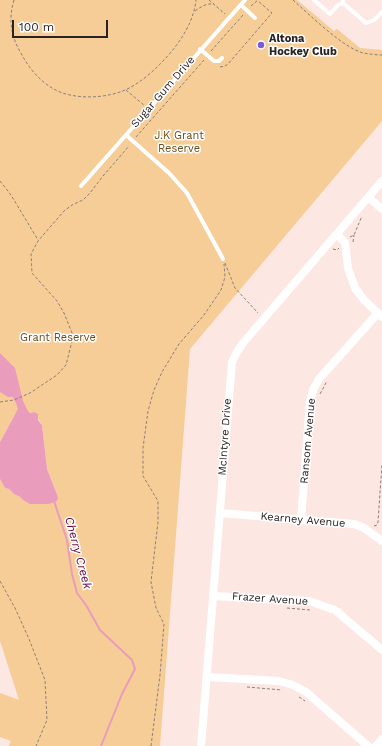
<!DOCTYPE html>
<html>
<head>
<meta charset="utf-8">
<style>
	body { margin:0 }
	#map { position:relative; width:382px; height:746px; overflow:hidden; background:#fce7e2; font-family:"Work Sans",sans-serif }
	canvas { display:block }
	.scale { position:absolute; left:12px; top:20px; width:96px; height:18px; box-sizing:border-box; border:2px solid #2b2322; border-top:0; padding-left:5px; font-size:12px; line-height:14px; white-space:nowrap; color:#2b2322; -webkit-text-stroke:3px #fff; paint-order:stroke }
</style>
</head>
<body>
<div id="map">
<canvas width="382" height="746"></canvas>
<div class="scale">100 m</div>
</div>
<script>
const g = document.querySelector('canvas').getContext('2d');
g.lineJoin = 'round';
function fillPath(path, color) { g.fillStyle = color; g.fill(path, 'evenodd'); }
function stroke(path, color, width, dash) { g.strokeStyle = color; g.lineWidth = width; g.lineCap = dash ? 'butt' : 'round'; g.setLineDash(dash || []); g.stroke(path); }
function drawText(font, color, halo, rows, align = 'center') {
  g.font = font + ' "Work Sans",sans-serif'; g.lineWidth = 3; g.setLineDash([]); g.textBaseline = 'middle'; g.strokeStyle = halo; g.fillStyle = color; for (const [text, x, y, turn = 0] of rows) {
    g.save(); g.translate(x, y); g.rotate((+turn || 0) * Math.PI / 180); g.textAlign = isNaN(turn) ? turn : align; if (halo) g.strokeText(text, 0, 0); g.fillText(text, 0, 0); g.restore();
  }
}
const green = new Path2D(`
	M0,0h297l37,31 3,-2 23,19 22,2v71l-192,228 -30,397h-151l2,-5 -11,-4v-44l19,7 -19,-59v-162l5,9 4,1c4,6 10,6 14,11l26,4 9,-7 -11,-28 -5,-44 -8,-13 -4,1 -2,-2 -15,7 -13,24z`);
const water = new Path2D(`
	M0,353l15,15 8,33 5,10 2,2 4,-1 4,2v6l4,5 5,44 11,28 -1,4 -8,3h-19l-7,-4 -3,-3 -6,-3 -5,-5 -4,-1 -5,-9v-37l18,-33 -2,-6 -3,-6h-5l-8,-5z`);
const stream = new Path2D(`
	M54,501l13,39 5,34 5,19 9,12 14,25 32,30 3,9 -13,25 -21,52`);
const path = new Path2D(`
	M14,0c-6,20 -3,37 8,55 7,13 17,25 30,33 20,13 59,11 79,-1 16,-9 29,-22 41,-36 12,-15 22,-32 24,-51
	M209,0l16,14
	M293,0c17,15 49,47 70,53 6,1 13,2 19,2
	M251,6l7,-6
	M195,11c6,-4 11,-8 19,-7
	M211,51l32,-36
	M220,67l5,-1 3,-2 44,-51 -14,-12
	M126,90l19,16
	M136,137l68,-77
	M0,181l11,14 27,45
	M350,237l4,-2 8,-19
	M353,242l1,-7
	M333,249l4,1 2,-2
	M225,263l10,25 23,25
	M320,394l7,-13
	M0,402l14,-2 16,-7 27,-18 9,-10 6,-24v-8l-8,-20 -7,-12 -25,-28 -1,-19 7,-13 26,-30 8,-6 11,-5 7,-7 13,-17 26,-30
	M374,526l3,-1 1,-3 4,-58
	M0,581l15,27 14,31 16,41 2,40 -11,26
	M287,608l23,2
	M247,687l35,3
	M299,697l6,4
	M151,746l9,-71 4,-51 -8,-16 -5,-26 7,-60v-21l-15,-25v-28l5,-37 6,-21 8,-18 17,-28 25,-29 17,-25 4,-13 -1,-13`);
const lane = new Path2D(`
	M314,0l16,14 8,-9 5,-2
	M343,0v3l23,20 8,-3 8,-8
	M241,5l14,13
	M200,49l14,12h5l3,-3
	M126,135l43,38 18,20 36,66
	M81,186l164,-186`);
const street = new Path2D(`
	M368,197l14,12
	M337,234l8,9 3,25 7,20 9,12 18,17
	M220,513l134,11 10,4 18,13
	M301,520l9,-119 3,-11 6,-11 59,-66
	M213,596l96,5 26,9 47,40
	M207,677l72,4 14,4 13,7 62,54
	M201,746l31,-384 5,-10 6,-9 139,-162
	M376,746l6,-7`);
const markers = [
	[261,45,4,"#7c5cd6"]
];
const poiNames = [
	["Altona",269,39],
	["Hockey Club",269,52]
];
const streetNames = [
	["Sugar Gum Drive",163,92,-49],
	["McIntyre Drive",225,437,-86],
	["Ransom Avenue",308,441,-85],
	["Kearney Avenue",303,520,5],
	["Frazer Avenue",270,599,4]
];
const parkNames = [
	["J.K Grant",179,136],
	["Reserve",179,149],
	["Grant Reserve",58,338]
];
const waterNames = [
	["Cherry Creek",78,553,75]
];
fillPath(green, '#f6cd96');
fillPath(water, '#e99cbc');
stroke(stream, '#e99cbc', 2);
stroke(path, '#8d7e7c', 1, [3, 2]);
stroke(lane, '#fff', 4);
stroke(street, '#fff', 8);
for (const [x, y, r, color] of markers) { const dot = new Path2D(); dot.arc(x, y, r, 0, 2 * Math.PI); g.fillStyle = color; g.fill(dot); stroke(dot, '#fff', 1.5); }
drawText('bold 11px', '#2b2322', '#fff', poiNames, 'left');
drawText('11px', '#2b2322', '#fff', streetNames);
drawText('11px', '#694a17', '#fff', parkNames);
drawText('italic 12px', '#680e40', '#fff', waterNames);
</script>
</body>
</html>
